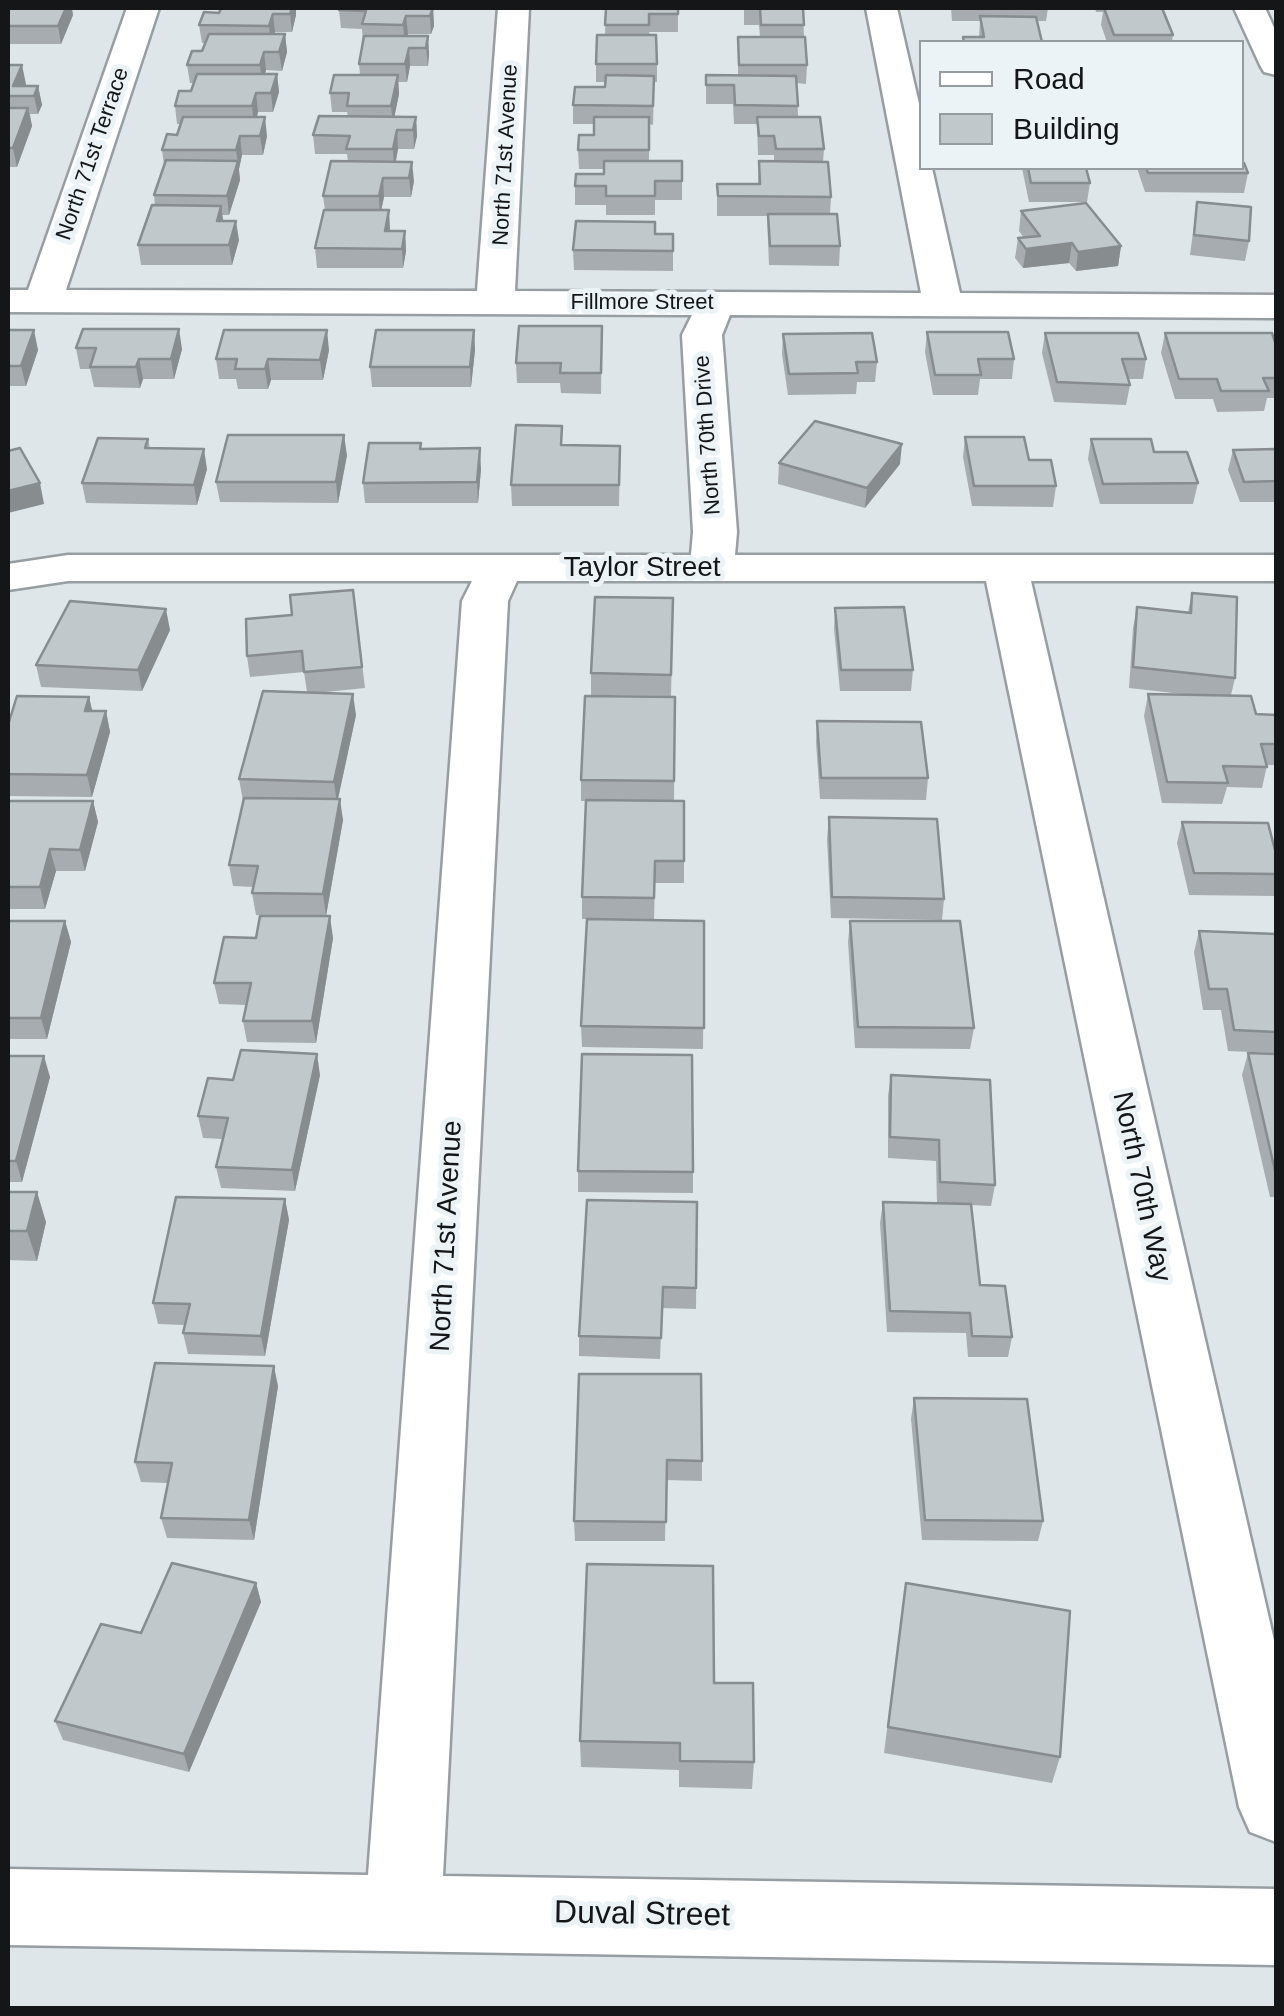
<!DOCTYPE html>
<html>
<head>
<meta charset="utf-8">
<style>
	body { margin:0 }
	#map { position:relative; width:1284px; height:2016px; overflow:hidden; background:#dee6ea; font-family:Helvetica,sans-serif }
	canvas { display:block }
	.frame { position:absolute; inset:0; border:10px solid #141618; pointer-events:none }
	.legend { position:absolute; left:919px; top:40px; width:325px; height:130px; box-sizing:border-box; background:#ebf3f7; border:2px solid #959b9e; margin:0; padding:12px 18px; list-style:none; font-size:30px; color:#141618 }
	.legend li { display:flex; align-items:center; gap:20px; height:50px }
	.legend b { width:50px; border:2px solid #959b9e }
</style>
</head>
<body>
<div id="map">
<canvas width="1284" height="2016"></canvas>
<div class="frame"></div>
<ul class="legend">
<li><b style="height:12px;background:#fff"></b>Road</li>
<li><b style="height:28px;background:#c1c8cc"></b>Building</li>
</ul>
</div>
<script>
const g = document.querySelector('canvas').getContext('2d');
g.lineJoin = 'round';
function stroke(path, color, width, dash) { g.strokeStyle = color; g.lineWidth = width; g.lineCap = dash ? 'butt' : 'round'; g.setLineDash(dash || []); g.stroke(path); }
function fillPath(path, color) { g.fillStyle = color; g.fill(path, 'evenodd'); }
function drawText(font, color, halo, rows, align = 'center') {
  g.font = font + ' Helvetica,sans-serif'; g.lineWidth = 10; g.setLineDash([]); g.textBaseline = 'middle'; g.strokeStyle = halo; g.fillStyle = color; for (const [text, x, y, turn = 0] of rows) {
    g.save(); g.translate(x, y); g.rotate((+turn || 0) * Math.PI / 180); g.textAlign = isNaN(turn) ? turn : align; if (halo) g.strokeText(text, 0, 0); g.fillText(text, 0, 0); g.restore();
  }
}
const minor = new Path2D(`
	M127,8h32l-93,282 411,1 21,-283h31l-14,283 406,2 -55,-285h31l25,109v51h10l28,125 316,2v23l-546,-3 -8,20 15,197 -2,23h541v26h-245l245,1068v193l-26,-10 -11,-25 -253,-1226h-469l-9,20 -65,1275 833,13v76l-1268,-20v-76l360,6 94,-1274 10,-20h-404l-60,9v-26l60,-9h623l2,-23 -11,-197 10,-20 -684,-3v-22h20z
	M1234,8h31l11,24v43l-12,-3 -4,-7z`);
const wall = new Path2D(`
	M8,8l65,7 -12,29h-53z
	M221,8h75v7l-4,17h-17l-1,2h11l2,18 -5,19 -16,-1 -1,4h12l2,18 -6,20h-15l-1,5 10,19 -4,19h-21l-3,14 1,11 -11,35h-7l1,6 16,19 -7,25h-91l-3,-20 17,-39 -1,-11 10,-30 -2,-15 15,-15 3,-11h-3l-2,-18 16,-15 3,-8h-4l-3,-18 15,-14 3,-8h-3l-3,-18 20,-12z
	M433,8l1,18 -3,8h-23l-1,2h21l1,18 -1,12h-18l-3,16h-9l1,12 -5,23h22l1,19 -3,13h-16l-2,13 18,19 -3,16h-27l-3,13 9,21h15l1,20 -3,17h-86l-2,-20 10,-38 -2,-14 25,-34 -1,-8h-32l-2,-19 35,-19 -1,-4h-15l-2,-19 30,-18 -1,-11 4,-22 -1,-13 -21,-1 -2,-18z
	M606,8h72v24h-29l8,32v18h-3l-1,43 -4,-1v37h33v39h-27v15h-49v-10h-31v-19l29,-12v-5h-25l-1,-19 16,-15v-11h-21v-19l32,-18 1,-5h-10v-18l9,-29z
	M744,8h59l1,29 3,28 -1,19 -9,-1 1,34 26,32 -1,13 8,35 -1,17 10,32 -1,20 -70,-1 -2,-49h-50v-32h41l1,-23h15v-6h-16l-1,-31h-23l-1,-20h-27v-29h32v-38h22l-1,-12h-15z
	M951,8h97l-2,13h-9l5,21h-80l1,-5h16l1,-16h-28z
	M1095,8h68l10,27 -1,7h-65l-6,-17 2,-13h-7z
	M8,65l18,19 -1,2h13l4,19 -4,9h-8l2,12 -15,41h-9z
	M1022,168h64l4,15 -3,19h-58z
	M1137,168h105l6,5 -4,20 -99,-1z
	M1197,202l52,39 -4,20 -55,-6z
	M1021,211l100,35 -3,20 -42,5 -7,-8 -46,5 -8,-10 3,-20h6l-5,-7z
	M655,234h18v37l-99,-1 -1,-20z
	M602,326l-1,68 -40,-1 -1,-10h-43l-1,-20z
	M8,330l30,20 -12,36h-18z
	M474,330l1,20 -4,37h-99l-2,-20z
	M927,332l87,27 -2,20h-32l-2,16h-45l-8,-43z
	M1045,333l101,26 -3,20h-15l2,6 -4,20 -72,-3 -12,-49z
	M1165,333l111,12v53h-9l-3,13 -47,1 -4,-13h-38l-14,-46z
	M783,334l94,28 -2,20h-18l-1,12 -68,1 -6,-41z
	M76,348l106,1 -8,30h-31l-3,9 -46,-1 -4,-18h-10z
	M329,350l-6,30h-52l-3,9h-30l-2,-10h-17l-3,-20z
	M965,437l64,23 27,26 -3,21 -81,-1 -9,-49z
	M148,439l2,9 57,21 -10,36 -111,-2 -4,-20z
	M1091,439l63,13 44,31 -5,21h-93l-12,-45z
	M1275,442l1,60h-36l-12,-32 5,-20 41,-1z
	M563,445l57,1 -1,60h-107l-1,-21z
	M422,449l59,20 -3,34h-113l-2,-20z
	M347,455l-9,48 -118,-1 -4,-20z
	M779,463l121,1 -35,44 -87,-24z
	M353,590l12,98 -49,5 40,22 -18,84 5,21 -17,96 -70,-1 -4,-22 2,-6 -21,-1 -4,-21 14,-64 -4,-22 68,-87 -3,-20 -54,5 -3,-21 45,-41z
	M1192,593l43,85 -4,17 25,19 20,1v50h-9l-5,23 -35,-1 -5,17 -60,-1 -18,-87 4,-22 43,1 -62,-7 4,-60 4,-21 51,5z
	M673,598l-2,98 -80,-1v-22z
	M835,608l78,62 -2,21h-71l-6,-62z
	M170,630l-28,61 -101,-4 -5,-22z
	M89,697l3,14h14l4,21 -18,65 -84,-1v-71z
	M675,697l-1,104h10v82h-29l-1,36 50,2 -1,128 -121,-2 -1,-21 6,-107h-5v-22l4,-96h-5v-21z
	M817,721l111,57 -2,22 -106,-1 -4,-57z
	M8,801h85l5,21 -13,49h-29l-11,38h-37z
	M829,817l115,82 -2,21 -111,-2 -4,-79z
	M1182,822l94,32v42l-87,-1 -12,-52z
	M8,921h57l6,21 -24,97h-39z
	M850,921l124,107 -4,21 -115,-1 -7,-106z
	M1199,931l77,3v119l-48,-2 -7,-41h-18l-9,-58z
	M333,938l-17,105 -69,-1 -4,-21 4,-16 -28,-1 -5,-21z
	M1248,1053l28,1v143h-6l-28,-122z
	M8,1056l42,21 -28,105h-14z
	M320,1075l-25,116 -74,-3 -5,-21 7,-28 -20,-1 -5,-22 35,-36z
	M891,1075l104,110 -4,21 -20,-1 9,80 32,52 -4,20h-40l-2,-24 -79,-1 -7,-109 3,-21 54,1 -1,-42 -48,-3v-62z
	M578,1171l115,1v21l-115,-1z
	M8,1192l38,30 -9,39 -29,-1z
	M285,1199l4,21 -24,136 -77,-2 -5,-21 2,-8 -27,-1 -5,-21z
	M697,1202l-1,107 -34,-1 -2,51 -81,-3v-20z
	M579,1374l123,87v20l-36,-1 -1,61h-90l-1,-20z
	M278,1386l-24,154 -87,-2 -6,-20 7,-35 -27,-1 -6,-20z
	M914,1398l129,123 -5,20 -116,-1 -11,-121z
	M256,1583l5,19 -72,170 -126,-32 -8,-19z
	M906,1583l154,174 -8,26 -168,-30z
	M714,1683l40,79 -2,27 -73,-2v-17l-98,-3 -1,-26z`);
const shadedWall = new Path2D(`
	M66,8h6l1,7 -12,29 -3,-18z
	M292,8h4v7l-4,17 -2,-18z
	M433,8l1,18 -3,8 -1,-18z
	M273,14l2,18 -4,12 -2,-18z
	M406,16l2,18 -3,9 -2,-18z
	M285,34l2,18 -5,19 -3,-19z
	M428,36l1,18 -1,12 -2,-18z
	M409,48l1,18 -3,16 -2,-18z
	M264,52l2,18 -4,14 -2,-19z
	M22,65l4,19 -5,12 -8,-10z
	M277,74l2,18 -6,20 -2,-19z
	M398,75l1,19 -6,30 -2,-18z
	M38,86l4,19 -4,9 -4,-18z
	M256,93l2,19 -4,13 -2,-19z
	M28,108l4,18 -15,41 -4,-19z
	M265,117l2,19 -4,19 -3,-19z
	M416,117l1,19 -3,13 -1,-19z
	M397,130l1,19 -4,19 -1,-19z
	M240,136l2,19 -3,14 -3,-19z
	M238,161l2,19 -11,35 -2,-19z
	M412,162l2,19 -3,16 -2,-19z
	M383,178l1,19 -4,19 -1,-20z
	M221,206l3,19 -7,-4z
	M389,210l1,19 -3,21 -2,-19z
	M236,221l3,19 -7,25 -3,-20z
	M405,231l1,20 -3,17 -1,-19z
	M1072,243l-3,20 -46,5 3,-19z
	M1121,246l-3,20 -42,5 2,-19z
	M179,329l3,20 -8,30 -3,-20z
	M34,330l4,20 -12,36 -5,-20z
	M327,330l2,20 -6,30 -3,-20z
	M474,330l1,20 -4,37 -1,-20z
	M139,359l4,20 -3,9 -4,-21z
	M268,359l3,21 -3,9 -3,-20z
	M344,435l3,20 -9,48 -2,-21z
	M902,444l-2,20 -35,44 2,-20z
	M480,448l1,21 -3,34 -1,-21z
	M204,449l3,20 -10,36 -3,-20z
	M40,483l4,21 -36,9v-22z
	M166,609l4,21 -28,61 -4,-21z
	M353,694l3,21 -19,88 -3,-21z
	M89,697l5,21 -9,-7z
	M106,711l4,21 -18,65 -5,-22z
	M340,799l3,21 -17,96 -3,-22z
	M93,801l5,21 -13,49 -5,-21z
	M50,849l6,22 -11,38 -5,-22z
	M330,916l3,22 -17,105 -4,-22z
	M65,921l6,21 -24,97 -6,-21z
	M317,1054l3,21 -25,116 -3,-21z
	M44,1056l6,21 -28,105 -6,-21z
	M37,1192l9,30 -9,39 -10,-30z
	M285,1199l4,21 -24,136 -4,-20z
	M274,1366l4,20 -24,154 -5,-20z
	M256,1583l5,19 -72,170 -5,-18z`);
const building = new Path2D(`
	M8,8h58l-8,18h-50z
	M221,8h71l-2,6h-17l-4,12 -70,-1 5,-13 15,1z
	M340,8h93l-3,8h-24l-3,9 -41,-1 4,-13 -27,-1z
	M606,8h72v6h-29v11h-44z
	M760,8h43l1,17h-43z
	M1104,8h58l11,27h-59z
	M980,16l56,1 6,25h-78l-1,-5h21z
	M209,34h76l-6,18h-15l-4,13h-73l5,-14h10z
	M597,35h59l1,29h-61z
	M364,36h64l-2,12h-17l-4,16h-46z
	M738,37h67l2,28h-68z
	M8,65h14l-9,21h25l-4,10h-26z
	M197,74h80l-6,19h-15l-4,13h-77l4,-15h12z
	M334,75h64l-7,31h-44l2,-13h-19z
	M606,75l48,1 -1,30 -80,-1 2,-18h30z
	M706,75l90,1 2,30 -63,-1 -1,-20h-28z
	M8,108h20l-15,40h-5z
	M319,116l97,1 -3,13h-16l-4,19h-47l4,-13 -37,-1z
	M183,117h82l-5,19h-20l-4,14h-74l5,-16 10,1z
	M594,117h55v33h-71l1,-15h15z
	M757,117h63l4,32h-48l-2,-13h-15z
	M166,160l72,1 -11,35 -73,-1z
	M331,161l81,1 -3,16h-26l-4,18h-56z
	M604,161h78v20h-27v15h-49v-10h-31l1,-12h28z
	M759,161l69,1 3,35 -113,-1 -1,-12h43z
	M1242,163h2l4,10h-100l-2,-5h96z
	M1028,168h58l4,15h-59z
	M1197,202l54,5 -2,34 -55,-6z
	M1086,203l35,43 -43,6 -6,-9 -46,6 -8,-11 22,-2 -19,-25z
	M152,205l69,1 -4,15h19l-7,24h-91z
	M324,210h65l-4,21h20l-3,18 -87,-1z
	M768,214h69l3,32h-70z
	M576,221l79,1v12h18v17l-100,-1z
	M519,326h83l-1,47h-41l1,-10h-45z
	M83,329h96l-8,30h-32l-3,8h-46l6,-19h-20z
	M8,330h26l-13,36h-13z
	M224,330h103l-7,30 -52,-1 -3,10h-30l2,-10h-21z
	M376,330h98l-4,37h-100z
	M927,332h81l6,27h-36l3,16h-46z
	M872,333l5,29h-21l2,11 -69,1 -6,-40z
	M1045,333h93l8,26h-24l8,26 -73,-3z
	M1165,333h107l4,12v33h-13l6,13h-48l-4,-12h-38z
	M815,421l87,23 -35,44 -88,-25z
	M516,425l46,1 -1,19 59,1 -1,39h-108z
	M228,435h116l-8,47h-120z
	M965,437h59l5,23h22l5,26h-82z
	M98,438l50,1 -3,9 59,1 -10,36 -112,-2z
	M1091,439h60l3,13h33l11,31 -95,1z
	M369,443h52l-1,6 60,-1 -3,34 -114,1z
	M20,448l20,35 -32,8v-40z
	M1276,449v32l-32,1 -11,-32z
	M353,590l9,77 -58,5 -2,-21 -55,5 -1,-37 46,-4 -2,-20z
	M1192,593l45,4 -2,81 -102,-11 4,-60 54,6z
	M595,597l78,1 -2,77 -80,-2z
	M70,601l96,8 -28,61 -102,-5z
	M904,607l9,63h-72l-6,-62z
	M263,691l90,3 -19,88 -95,-3z
	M1148,694l103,2 5,18 20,1v29h-15l6,23 -44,-1 5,17 -61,-1z
	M17,696l72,1 -4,14h21l-19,64 -79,-1v-49z
	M585,696l90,1 -1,84 -93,-1z
	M817,721l104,1 7,56h-107z
	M244,798l96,1 -17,95 -71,-1 6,-27 -29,-1z
	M586,800l98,1v60h-29l-1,37 -72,-1z
	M8,801h85l-13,49 -30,-1 -10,38h-32z
	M829,817l108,2 7,80 -112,-2z
	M1182,822l86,1 8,31v20l-82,-1z
	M260,916h70l-18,105h-69l8,-38h-37l10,-46 32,1z
	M587,919l117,2v107l-123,-2z
	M8,921h57l-24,97h-33z
	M850,921h110l14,107 -116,-1z
	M1199,931l77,3v98l-42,-2 -7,-41h-18z
	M241,1050l76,4 -25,116 -76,-3 12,-49 -30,-2 10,-38 25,2z
	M1248,1053l28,1v121z
	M582,1054l110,1 1,117 -115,-1z
	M8,1056h36l-28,105h-8z
	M891,1075l99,5 5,105 -55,-3 -1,-42 -49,-3z
	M8,1192h29l-10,39h-19z
	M176,1197l109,2 -24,137 -78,-3 7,-29 -37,-1z
	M587,1200l110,2 -1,86 -33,-1 -2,51 -82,-2z
	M883,1202l88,2 9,81 25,1 7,51 -40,-1 -2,-23 -80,-2z
	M155,1363l119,3 -25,154 -88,-2 11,-55 -37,-1z
	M579,1374h122l1,87 -35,-1 -1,62 -92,-1z
	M914,1398l113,1 16,122 -118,-1z
	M172,1563l84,20 -72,171 -129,-33 46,-97 40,9z
	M587,1564l126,2 1,117h39l1,79 -74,-1v-18l-100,-2z
	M906,1583l164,28 -10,146 -172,-30z`);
const farStreetnames = [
	["North 71st Terrace",93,154,-71],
	["North 71st Avenue",506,155,-87],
	["Fillmore Street",642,303],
	["North 70th Drive",708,435,-94]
];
const streetNames = [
	["Taylor Street",642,568],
	["North 70th Way",1141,1187,78],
	["North 71st Avenue",447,1236,-87]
];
const nearStreetnames = [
	["Duval Street",642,1915,1]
];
stroke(minor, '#979ea2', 5);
fillPath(minor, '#fff');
fillPath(wall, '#a6acaf');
fillPath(shadedWall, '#878c8f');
fillPath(building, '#c1c8cc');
stroke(building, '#878c8f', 2.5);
drawText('22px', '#141618', '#ebf3f7', farStreetnames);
drawText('28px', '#141618', '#ebf3f7', streetNames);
drawText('32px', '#141618', '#ebf3f7', nearStreetnames);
</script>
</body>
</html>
